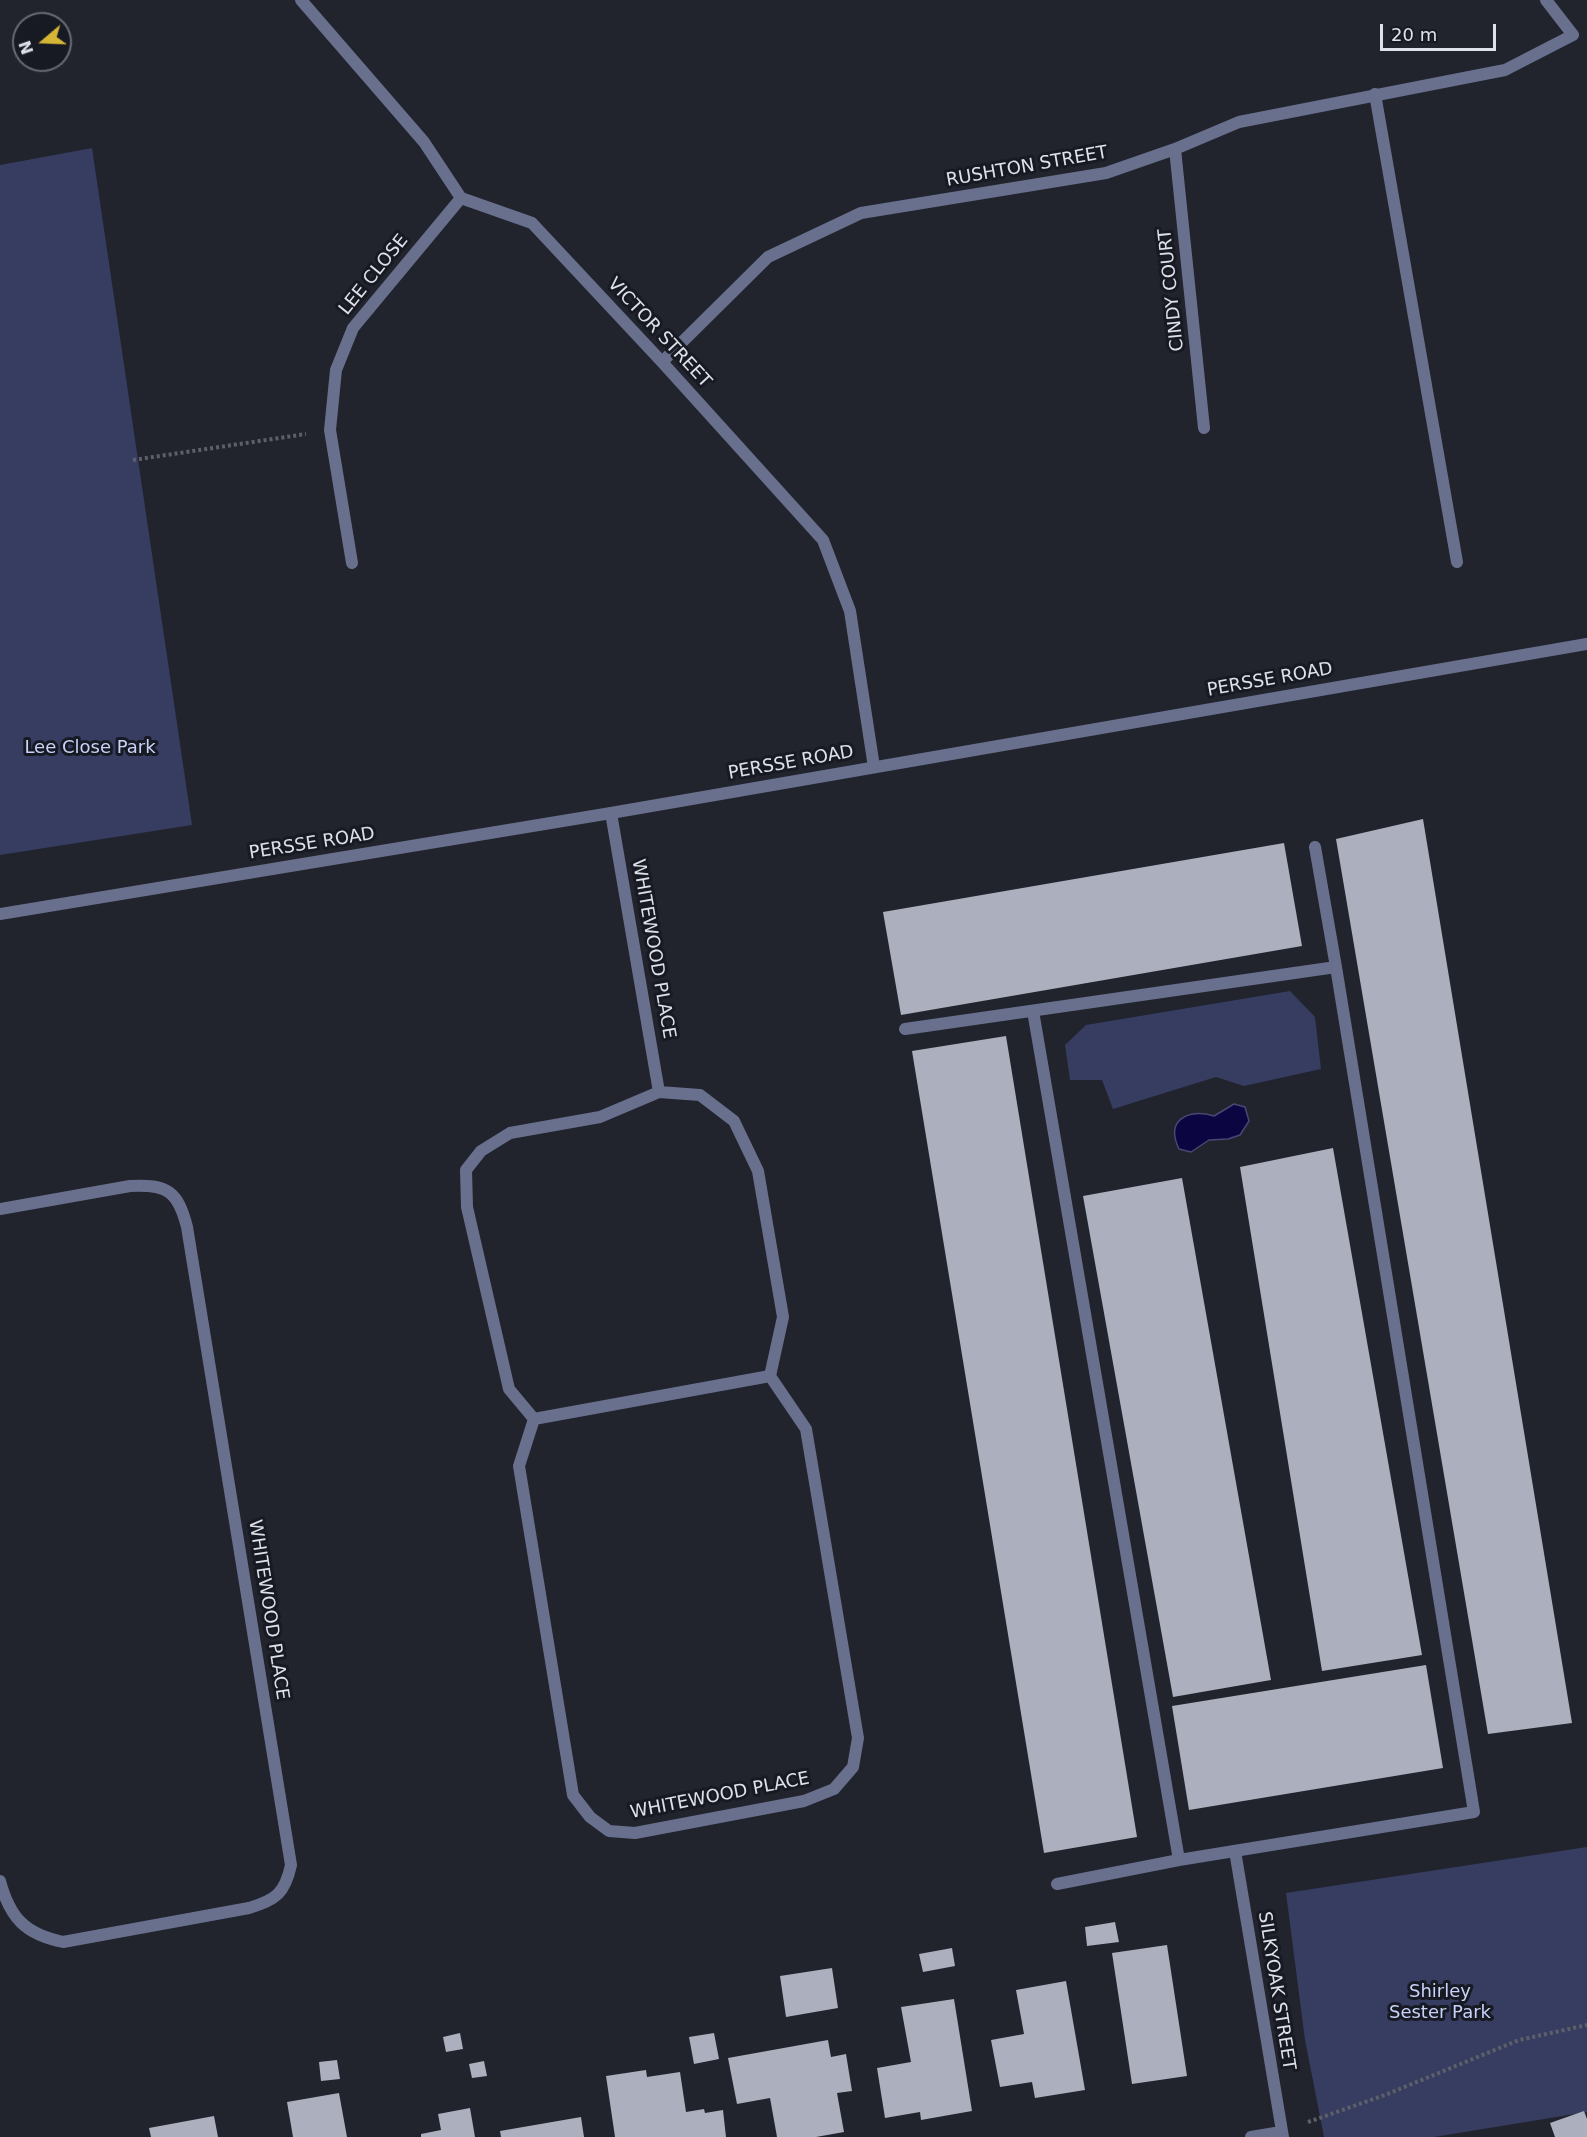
<!DOCTYPE html>
<html>
<head>
<meta charset="utf-8">
<style>
	body { margin:0 }
	#map { position:relative; width:1587px; height:2137px; overflow:hidden; background:#21232d; font-family:"DejaVu Sans",sans-serif }
	canvas { display:block }
	.north { position:absolute; left:12px; top:12px; width:60px; height:60px; box-sizing:border-box; background:#171a23; border:2px solid #676a72; border-radius:50%; rotate:251deg; font-size:16px; font-weight:700; line-height:24px; text-align:center; color:#dfe1e8 }
	.north::after { content:''; display:block; margin:auto; width:21px; height:27px; background:#d5b535; clip-path:polygon(50% 0,100% 100%,50% 72%,0 100%) }
	.scale { position:absolute; left:1380px; top:24px; width:116px; height:27px; box-sizing:border-box; border:3px solid #dfe1e8; border-top:0; padding-left:8px; font-size:18px; line-height:21px; white-space:nowrap; color:#dfe1e8; -webkit-text-stroke:4px #171a23; paint-order:stroke }
</style>
</head>
<body>
<div id="map">
<canvas width="1587" height="2137"></canvas>
<div class="north">N</div>
<div class="scale">20 m</div>
</div>
<script>
const g = document.querySelector('canvas').getContext('2d');
g.lineJoin = 'round';
function fillPath(path, color) { g.fillStyle = color; g.fill(path, 'evenodd'); }
function stroke(path, color, width, dash) { g.strokeStyle = color; g.lineWidth = width; g.lineCap = dash ? 'butt' : 'round'; g.setLineDash(dash || []); g.stroke(path); }
function drawText(font, color, halo, rows, align = 'center') {
  g.font = font + ' "DejaVu Sans",sans-serif'; g.lineWidth = 6; g.setLineDash([]); g.textBaseline = 'middle'; g.strokeStyle = halo; g.fillStyle = color; for (const [text, x, y, turn = 0] of rows) {
    g.save(); g.translate(x, y); g.rotate((+turn || 0) * Math.PI / 180); g.textAlign = isNaN(turn) ? turn : align; if (halo) g.strokeText(text, 0, 0); g.fillText(text, 0, 0); g.restore();
  }
}
const green = new Path2D(`
	M92,148l100,677 -192,30v-690z
	M1290,991l25,26 6,52 -77,17 -28,-9 -103,32 -11,-29h-32l-5,-35 21,-20z
	M1587,1847v265l-153,25h-110l-19,-97 -19,-147z`);
const water = new Path2D(`
	M1234,1104l11,3 4,14 -9,14 -12,4 -19,1 -18,12 -12,-3c-14,-29 9,-41 35,-33z`);
const building = new Path2D(`
	M1423,819l149,904 -84,11 -152,-895z
	M1284,843l18,103 -401,69 -18,-103z
	M1006,1036l131,801 -93,16 -132,-802z
	M1333,1148l89,507 -100,16 -82,-504z
	M1182,1178l89,502 -98,17 -90,-501z
	M1426,1665l17,103 -254,42 -17,-104z
	M1115,1922l4,20 -32,4 -2,-19z
	M1167,1945l20,131 -55,8 -20,-131z
	M952,1948l3,18 -32,6 -4,-18z
	M832,1968l6,40 -52,9 -6,-41z
	M1066,1981l19,109 -50,8 -3,-16 -32,5 -9,-47 33,-6 -8,-44z
	M954,1999l18,112 -51,9 -1,-8 -35,6 -8,-50 34,-6 -10,-55z
	M460,2033l3,16 -17,3 -3,-15z
	M714,2033l5,26 -25,5 -5,-27z
	M828,2040l3,17 15,-3 6,37 -15,2 7,39 -28,5h-39l-7,-39 -33,6 -9,-46z
	M337,2060l3,19 -19,2 -2,-19z
	M484,2061l3,15 -15,2 -3,-14z
	M646,2070l1,7 33,-5 6,40 18,-3 1,4 18,-3 3,27h-111l-9,-61z
	M339,2093l8,44h-54l-6,-35z
	M470,2108l5,29h-54v-3l20,-4 -3,-16z
	M1584,2111l3,8v18h-32l-5,-14z
	M214,2116l4,21h-67l-2,-9z
	M581,2117l3,20h-83l-1,-6z`);
const path = new Path2D(`
	M133,460l173,-26
	M1308,2122l77,-27 134,-55 68,-15`);
const service = new Path2D(`
	M1375,94l82,468
	M1315,847l21,120
	M1033,1011l146,849
	M905,1029l431,-62 138,845 -295,48 -122,24
	M0,1209l130,-23c37,-2 48,5 57,41l104,638c-6,28 -15,35 -42,43l-186,34c-38,-8 -53,-24 -63,-61
	M534,1419l-15,47 54,329 17,22 19,14 26,2 169,-32 30,-12 19,-22 5,-29 -52,-309 -36,-53 13,-59 -25,-146 -24,-50 -34,-26 -41,-3 -48,-279
	M534,1419l-25,-30 -42,-182 -1,-37 15,-19 29,-18 90,-16 59,-25
	M534,1419l236,-43`);
const minor = new Path2D(`
	M301,0l123,142 37,56 71,25 130,139 161,178 27,71 24,156
	M1175,149l29,279
	M662,362l106,-105 93,-44 245,-40 69,-24 64,-27 266,-52 68,-35 -27,-35
	M352,563l-22,-133 6,-60 17,-42 108,-130
	M1235,1851l48,286
	M1251,2137l30,-5`);
const tertiary = new Path2D(`
	M0,914l611,-101 976,-169`);
const streetNames = [
	["RUSHTON STREET",1027,167,-10],
	["LEE CLOSE",374,275,-51],
	["CINDY COURT",1172,290,-96],
	["VICTOR STREET",659,333,47],
	["PERSSE ROAD",1270,680,-10],
	["PERSSE ROAD",791,763,-10],
	["PERSSE ROAD",312,844,-9],
	["WHITEWOOD PLACE",653,949,80],
	["WHITEWOOD PLACE",268,1610,81],
	["WHITEWOOD PLACE",720,1796,-11],
	["SILKYOAK STREET",1276,1991,81]
];
const parkNames = [
	["Lee Close Park",90,748],
	["Shirley",1440,1992],
	["Sester Park",1440,2013]
];
fillPath(green, '#363d61');
fillPath(water, '#0b0541');
stroke(water, '#4b4773', 1.5);
fillPath(building, '#acafbd');
stroke(path, '#5e6069', 4, [3, 3]);
stroke(service, '#69708d', 12);
stroke(minor, '#69708d', 12);
stroke(tertiary, '#69708d', 12);
drawText('18px', '#dfe1e8', '#171a23', streetNames);
drawText('18px', '#c9d2f8', '#171a23', parkNames);
</script>
</body>
</html>
